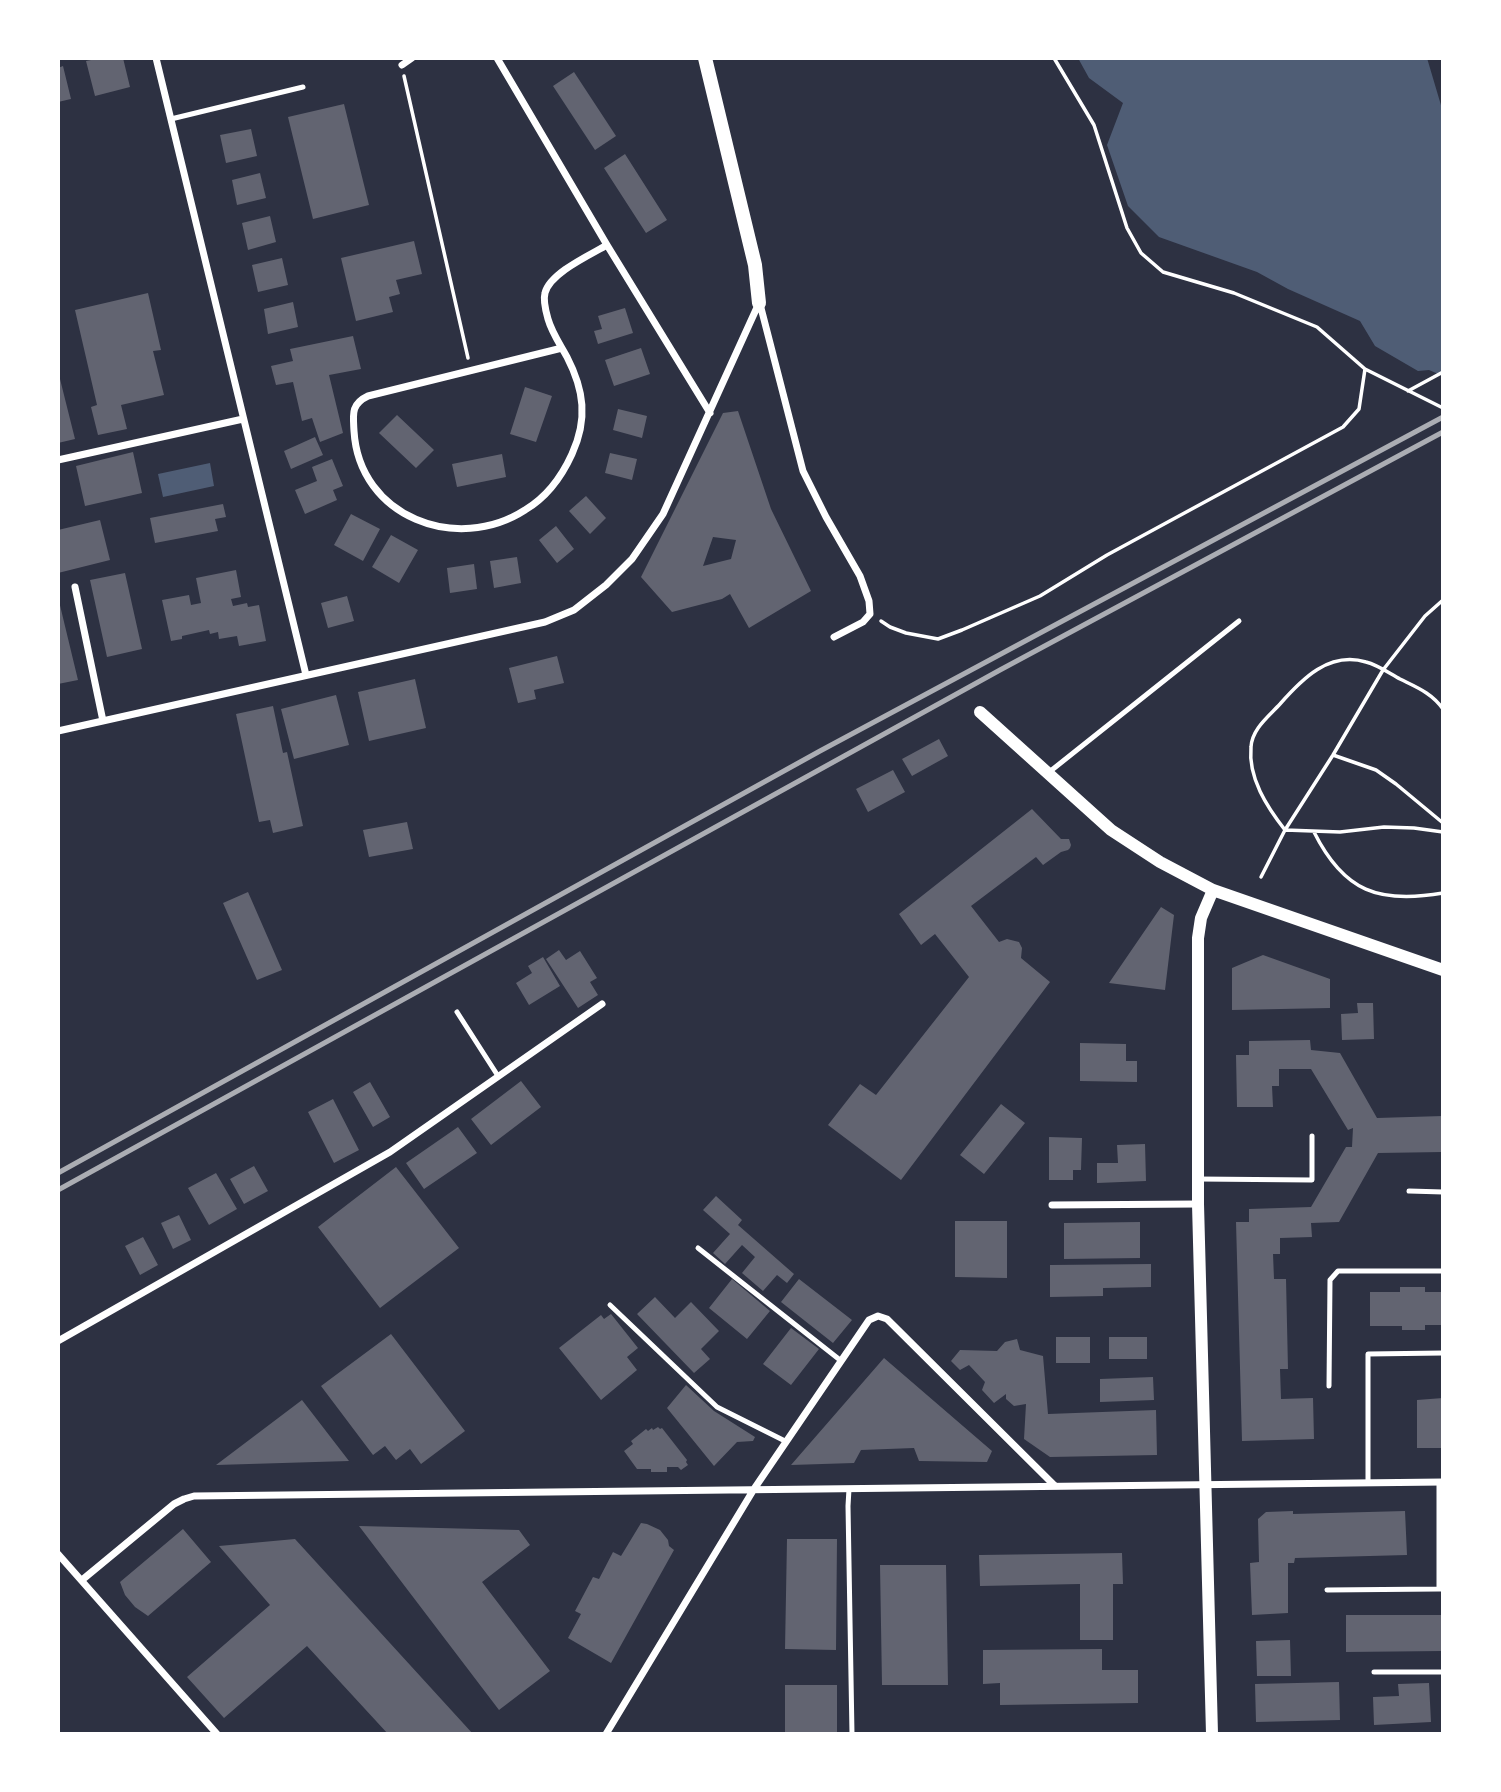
<!DOCTYPE html>
<html>
<head>
<meta charset="utf-8">
<style>
	body { margin:0 }
	#map { position:relative; width:1501px; height:1792px; overflow:hidden; background:#2d3142; font-family:"Titillium Web",sans-serif }
	canvas { display:block }
	.frame { position:absolute; inset:0; border:60px solid #fff; pointer-events:none }
</style>
</head>
<body>
<div id="map">
<canvas width="1501" height="1792"></canvas>
<div class="frame"></div>
</div>
<script>
const g = document.querySelector('canvas').getContext('2d');
g.lineJoin = 'round';
function fillPath(path, color) { g.fillStyle = color; g.fill(path, 'evenodd'); }
function stroke(path, color, width, dash) { g.strokeStyle = color; g.lineWidth = width; g.lineCap = dash ? 'butt' : 'round'; g.setLineDash(dash || []); g.stroke(path); }
const water = new Path2D(`
	M1078,58h349l16,54v264l-14,-6 -11,1 -43,-25 -15,-25 -72,-32 -31,-17 -98,-35 -31,-31 -21,-61 16,-42 -34,-25z
	M210,463l4,23 -51,11 -5,-23z`);
const building = new Path2D(`
	M101,58h22l7,29 -35,9 -9,-35z
	M63,66l8,33 -13,3v-34z
	M574,72l42,64 -21,14 -42,-64z
	M344,104l25,101 -56,14 -25,-102z
	M251,129l6,27 -31,7 -6,-28z
	M625,154l42,66 -21,13 -42,-65z
	M260,173l6,25 -29,7 -5,-25z
	M270,216l6,26 -28,8 -6,-27z
	M414,241l8,33 -26,6 4,14 -11,3 4,15 -37,9 -15,-63z
	M282,258l6,27 -30,7 -6,-27z
	M148,293l13,57 -8,1 11,44 -43,10 6,24 -29,6 -7,-28 6,-2 -22,-95z
	M293,302l5,25 -30,7 -4,-25z
	M625,308l8,25 -35,11 -4,-13 8,-2 -4,-13z
	M353,336l8,33 -32,6 14,58 -23,9 -8,-24 -10,3 -9,-39 -17,3 -5,-19 22,-5 -3,-12z
	M641,348l9,26 -36,12 -9,-26z
	M58,371l17,68 -17,4z
	M525,387l27,9 -16,46 -26,-8z
	M618,409l29,7 -5,22 -29,-8z
	M738,411l33,98 40,82 -62,37 -19,-34 -8,5 -50,13 -31,-35 82,-164zM713,537l23,3 -5,19 -28,7z
	M397,415l37,35 -18,18 -37,-35z
	M315,437l8,18 -32,14 -7,-18z
	M133,452l9,41 -57,13 -9,-40z
	M610,453l27,6 -5,21 -27,-7z
	M502,454l4,23 -49,10 -5,-23z
	M332,459l11,27 -10,4 4,10 -32,14 -10,-24 22,-9 -5,-14z
	M586,496l20,22 -16,16 -21,-23z
	M223,504l3,13 -11,2 3,12 -63,12 -5,-25z
	M351,514l29,15 -17,32 -29,-16z
	M100,520l10,40 -52,13v-43z
	M556,526l18,23 -17,14 -18,-23z
	M391,535l27,15 -19,33 -27,-16z
	M517,557l4,26 -27,5 -4,-27z
	M474,564l3,25 -27,4 -3,-25z
	M236,570l5,27 -10,2 2,7 14,-3 1,4 11,-2 7,36 -27,5 -2,-10 -18,3 -1,-7 -8,2 -1,-4 -27,6v3l-11,2 -9,-41 27,-5 2,10 10,-2 -5,-25z
	M125,573l17,76 -35,8 -17,-77z
	M347,596l7,25 -26,7 -7,-25z
	M58,597l20,83 -20,4z
	M557,656l7,27 -30,7 2,9 -18,4 -9,-35z
	M415,679l11,49 -57,13 -11,-49z
	M336,695l13,50 -55,14 -13,-50z
	M273,706l10,47 4,-1 16,74 -30,7 -3,-13 -11,2 -23,-108z
	M939,739l9,17 -36,20 -10,-17z
	M893,770l12,22 -37,20 -12,-23z
	M1032,809l29,30h8l2,6 -1,3 -2,2 -7,2 -18,13 -7,-8 -65,49 28,36 8,-3 12,3 3,6 -1,10 29,24 -149,198 -73,-55 32,-41 16,11 93,-118 -34,-43 -14,11 -22,-31z
	M407,822l6,27 -44,8 -6,-27z
	M248,892l34,78 -25,10 -34,-77z
	M1161,907l13,8 -9,75 -56,-7z
	M559,950l7,10 14,-9 17,27 -7,4 8,13 -20,13 -32,-49z
	M1263,955l67,24v29l-98,2v-42z
	M543,957l17,29 -31,19 -13,-22 16,-10 -4,-7z
	M1357,1003h16l1,36 -32,1 -1,-26 17,-1z
	M1310,1040l1,10 29,3 37,65 66,-2v36l-65,1 -39,69 -28,1 1,14 -32,1v16h-7l1,25h12l2,90h-8l1,30 32,-1 1,41 -72,2 -6,-219h13v-13l62,-2 35,-60h6l1,-19 -5,2 -37,-61h-32v17h-7l1,21h-36l-1,-52h13v-14z
	M1080,1043l46,1v17h11v21l-57,-1z
	M521,1081l20,26 -50,38 -20,-26z
	M370,1082l20,35 -17,10 -20,-35z
	M333,1099l26,51 -25,13 -26,-51z
	M1001,1104l24,19 -41,51 -24,-19z
	M458,1127l19,26 -53,36 -18,-26z
	M1049,1137l33,1 -1,32h-8v10h-24z
	M1145,1144l1,37 -49,2v-20h21l-1,-18z
	M254,1166l14,25 -24,13 -14,-25z
	M396,1167l63,81 -79,60 -62,-81z
	M216,1173l21,36 -28,16 -21,-37z
	M716,1196l26,24 -4,5 56,49 -7,9 -10,-8 -14,16 -21,-18 13,-16 -13,-12 -17,19 -12,-11 17,-19 -27,-24z
	M179,1215l12,25 -18,9 -12,-26z
	M955,1221h52v57l-52,-1z
	M1140,1222v36l-76,1v-36z
	M143,1237l15,28 -18,10 -15,-29z
	M1151,1264v23l-48,1v8l-53,1v-32z
	M732,1279l38,32 -23,28 -38,-31z
	M799,1279l53,41 -19,23 -52,-41z
	M1400,1287h25v5h18v33h-18v5h-23v-4h-32v-34h30z
	M655,1297l20,21 16,-16 28,29 -18,18 9,10 -16,14 -57,-59z
	M611,1314l27,34 -11,9 10,13 -36,30 -42,-52 42,-33 3,4z
	M791,1328l28,21 -28,36 -28,-21z
	M391,1334l74,97 -44,33 -11,-15 -14,11 -11,-14 -12,9 -52,-69z
	M1056,1337h34v26h-34z
	M1109,1337h38v22h-38z
	M1017,1339l3,11 23,6 5,58 108,-4 1,45 -107,2 -26,-18 2,-35 -12,2 -8,-7v-5l-12,9 -12,-13 3,-8 -16,-17 -9,5 -9,-9 9,-11 37,1 8,-9z
	M884,1358l108,93 -5,11 -68,-1 -5,-13 -53,2 -7,13 -63,2z
	M1153,1377l1,23 -54,2v-23z
	M686,1385l28,26 41,26 -2,4 -16,1 -23,24 -47,-58z
	M1443,1398v50h-26v-48z
	M302,1400l47,61 -133,4z
	M658,1427l2,2 2,-1 25,32 -1,2 2,3 -7,5 -3,-3h-11v5h-16v-3h-14l-13,-18 9,-7 -2,-3 15,-12 2,2 4,-3 1,2z
	M1293,1511v3l112,-3 2,44 -112,3 -1,5h-6v50l-36,2 -2,-52 9,-1 -1,-43 8,-7z
	M641,1523l6,1 13,6 8,10 1,6 5,4 -63,113 -43,-25 13,-24 -6,-3 18,-34 6,2 14,-27 8,4z
	M359,1526l160,4 11,15 -48,37 68,89 -51,39z
	M183,1529l28,33 -63,54 -13,-9 -10,-12 -5,-13z
	M295,1539l178,195h-85l-81,-88 -83,72 -37,-41 83,-72 -51,-59z
	M787,1539h50l-1,111 -51,-1z
	M1122,1553l1,31h-10v56h-33v-56l-100,2 -1,-31z
	M880,1565h66l2,120h-66z
	M1346,1615h97v36l-97,1z
	M1290,1640l1,36h-34l-1,-35z
	M1102,1649v21h36v33l-138,2v-22l-17,1v-34z
	M1339,1682l1,38 -84,2 -1,-38z
	M1429,1683l2,39 -57,3 -1,-28 26,-1 -1,-12z
	M785,1685h52v49h-52z`);
const path = new Path2D(`
	M1054,58l40,67 33,103 14,25 22,19 71,21 83,34 48,42 78,39
	M404,76l64,282
	M1408,391l35,-19
	M881,621l9,6 16,6 32,6 24,-9 78,-34 67,-41 236,-128 16,-18 6,-40
	M1443,709c-11,-16 -27,-22 -43,-30 -11,-6 -22,-14 -34,-17 -37,-11 -64,17 -86,42 -12,13 -28,25 -29,43 -3,31 16,60 34,83l55,2 44,-5 30,1 29,4
	M1333,755l43,15 20,14 47,39
	M1314,832c30,60 65,72 129,61
	M1261,877l24,-47 48,-75 50,-85 42,-54 18,-16`);
const service = new Path2D(`
	M171,119l132,-32
	M1048,773l191,-152
	M457,1012l41,64
	M1198,1179l114,1v-44
	M1409,1191l34,1
	M698,1248l142,112
	M610,1305l107,102 68,34
	M1329,1386l1,-106 8,-9h105
	M1439,1482v107h4
	M1368,1483v-129l75,-1
	M849,1489l-1,17 4,228
	M1327,1590l112,-1
	M1374,1672h69`);
const minor = new Path2D(`
	M156,58l150,617
	M497,58l110,187 103,168
	M402,65l10,-7
	M760,304l43,167 23,46 34,59 9,25 1,13 -7,8 -29,15
	M562,348l-194,48c-17,8 -15,18 -14,35 5,86 103,123 171,79 22,-13 37,-34 47,-56 16,-35 12,-64 -5,-97 -7,-13 -15,-24 -19,-38 -2,-7 -5,-19 -3,-26 5,-20 45,-38 62,-48
	M58,460l185,-41
	M75,587l28,134
	M58,731l487,-109 29,-12 32,-25 26,-26 31,-45 96,-211
	M1052,1205l146,-1
	M58,1341l332,-189 212,-148
	M58,1554l159,180
	M82,1580l92,-76 10,-5 10,-3 1249,-14
	M606,1734l148,-245 115,-169 9,-4 9,3 168,167`);
const tertiary = new Path2D(`
	M980,712l131,118 49,32 53,28 230,80
	M1212,1734l-14,-530v-266l3,-20 12,-28`);
const secondary = new Path2D(`
	M705,58l50,207 4,38`);
const rail = new Path2D(`
	M58,1173l762,-422 623,-334
	M58,1190l942,-520 443,-238`);
fillPath(water, '#4f5d75');
fillPath(building, '#626471');
stroke(path, '#fff', 3.5);
stroke(service, '#fff', 5);
stroke(minor, '#fff', 7);
stroke(tertiary, '#fff', 12);
stroke(secondary, '#fff', 14);
stroke(rail, '#abadb3', 5);
</script>
</body>
</html>
